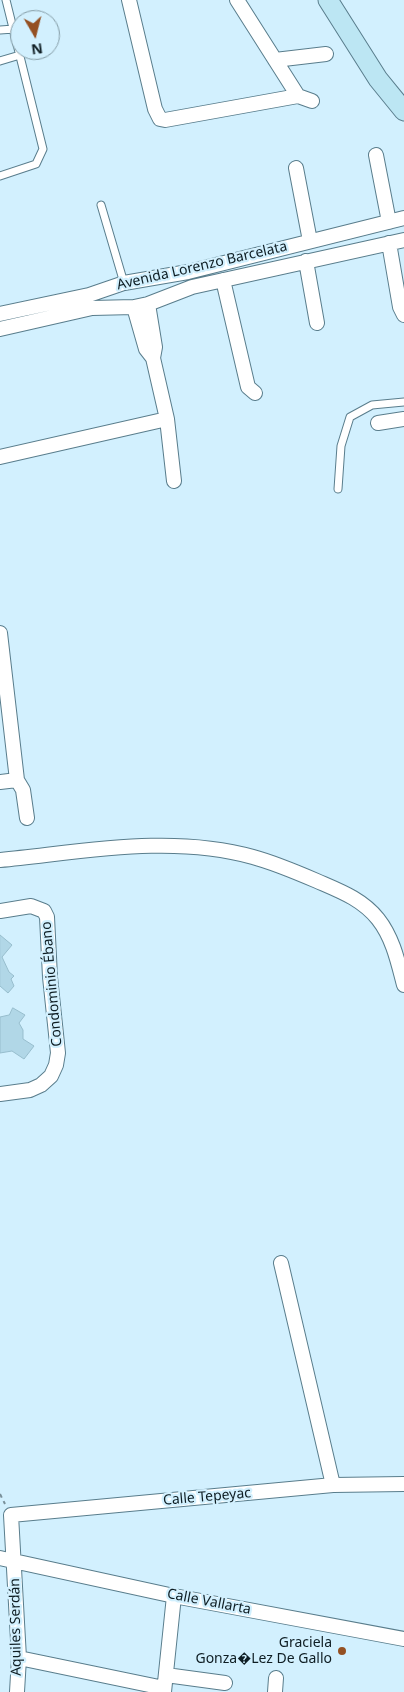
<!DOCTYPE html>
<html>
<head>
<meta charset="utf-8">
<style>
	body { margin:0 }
	#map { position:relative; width:404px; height:1692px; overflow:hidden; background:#d2f0fe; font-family:"Noto Sans",sans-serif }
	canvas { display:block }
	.north { position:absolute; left:10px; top:10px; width:50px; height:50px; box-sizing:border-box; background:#d2f0fe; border:1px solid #849ca6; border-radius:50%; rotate:172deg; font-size:14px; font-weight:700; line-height:20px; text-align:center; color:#0e1d23 }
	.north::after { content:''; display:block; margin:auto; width:18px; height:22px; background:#945022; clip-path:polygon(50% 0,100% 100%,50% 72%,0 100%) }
</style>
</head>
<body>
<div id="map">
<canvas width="404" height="1692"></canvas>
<div class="north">N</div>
</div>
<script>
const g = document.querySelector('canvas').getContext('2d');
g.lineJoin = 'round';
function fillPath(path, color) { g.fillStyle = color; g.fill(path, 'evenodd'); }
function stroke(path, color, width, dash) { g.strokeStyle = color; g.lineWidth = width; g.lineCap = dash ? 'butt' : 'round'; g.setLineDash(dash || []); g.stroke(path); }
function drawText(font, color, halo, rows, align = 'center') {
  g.font = font + ' "Noto Sans",sans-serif'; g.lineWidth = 4.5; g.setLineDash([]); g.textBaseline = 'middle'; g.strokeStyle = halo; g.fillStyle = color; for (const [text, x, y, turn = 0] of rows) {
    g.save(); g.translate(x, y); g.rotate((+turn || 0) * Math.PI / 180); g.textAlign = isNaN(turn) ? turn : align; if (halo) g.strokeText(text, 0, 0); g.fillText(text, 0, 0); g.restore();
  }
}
const building = new Path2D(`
	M0,935l12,10 -10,12 7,15 5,4 -3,3 3,7 -6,7 -8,-7z
	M13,1008l12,7 -6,8 4,7v9l11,7 -10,13 -12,-8 -12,2v-36l9,-2z`);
const path = new Path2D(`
	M0,1494l5,10`);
const lane = new Path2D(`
	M0,30l14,-1
	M0,61l20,-6
	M0,176l36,-12 7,-15 -37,-149
	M101,205l23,78
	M338,489l3,-43 9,-29 22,-12 32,-3`);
const street = new Path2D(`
	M129,0l26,109 5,10 5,1 133,-24 -61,-96
	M275,60l51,-6
	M298,96l14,5
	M376,155l13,67
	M296,168l14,73
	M389,243l11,64 4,8
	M306,261l11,62
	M223,280l25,107 7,6
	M148,304l7,43 -2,11 14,61 7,62
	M134,307l12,42 7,9
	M0,314l89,-19 35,-12 64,-11 216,-54
	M0,329l92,-21 42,-1 14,-3 44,-17 212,-47
	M378,423l26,-4
	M0,457l167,-38
	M0,633l17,147 6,10 4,28
	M0,782l17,-2
	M0,860c83,-8 171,-26 253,-3 22,6 43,15 64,24 23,10 45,18 61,38 15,19 20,43 26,66
	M0,911l31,-5 13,5 3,6 3,60 8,76 -2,12 -5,11 -10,9 -11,5 -30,4
	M281,1263l52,222
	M0,1558l174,38 230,43
	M19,1658l145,30
	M166,1675l59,8
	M17,1692l2,-34 -8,-143 322,-30 71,-1
	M164,1692l10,-96
	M275,1692l1,-14`);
const secondary = new Path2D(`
	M328,0l50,79 26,32`);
const markers = [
	[342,1651,5,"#945022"]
];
const streetNames = [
	["Avenida Lorenzo Barcelata",202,266,-13],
	["Condominio Ébano",52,984,-95],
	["Calle Tepeyac",207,1497,-5],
	["Calle Vallarta",209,1602,11],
	["Aquiles Serdán",16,1627,-91]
];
const poiNames = [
	["Graciela",332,1643],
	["Gonza�Lez De Gallo",332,1659]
];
fillPath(building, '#b1d7e7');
stroke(building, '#97bdcd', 1);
stroke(lane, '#597d8c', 9);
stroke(street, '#597d8c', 16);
stroke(secondary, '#597d8c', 21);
stroke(path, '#79909a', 2, [4, 4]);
stroke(lane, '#fff', 7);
stroke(street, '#fff', 14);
stroke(secondary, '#bce6f3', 19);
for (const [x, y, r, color] of markers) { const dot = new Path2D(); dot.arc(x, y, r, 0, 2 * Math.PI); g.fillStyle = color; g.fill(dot); stroke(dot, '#d2f0fe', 2); }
drawText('14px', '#0e1d23', '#d2f0fe', streetNames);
drawText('14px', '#0e1d23', '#d2f0fe', poiNames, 'right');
</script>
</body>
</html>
